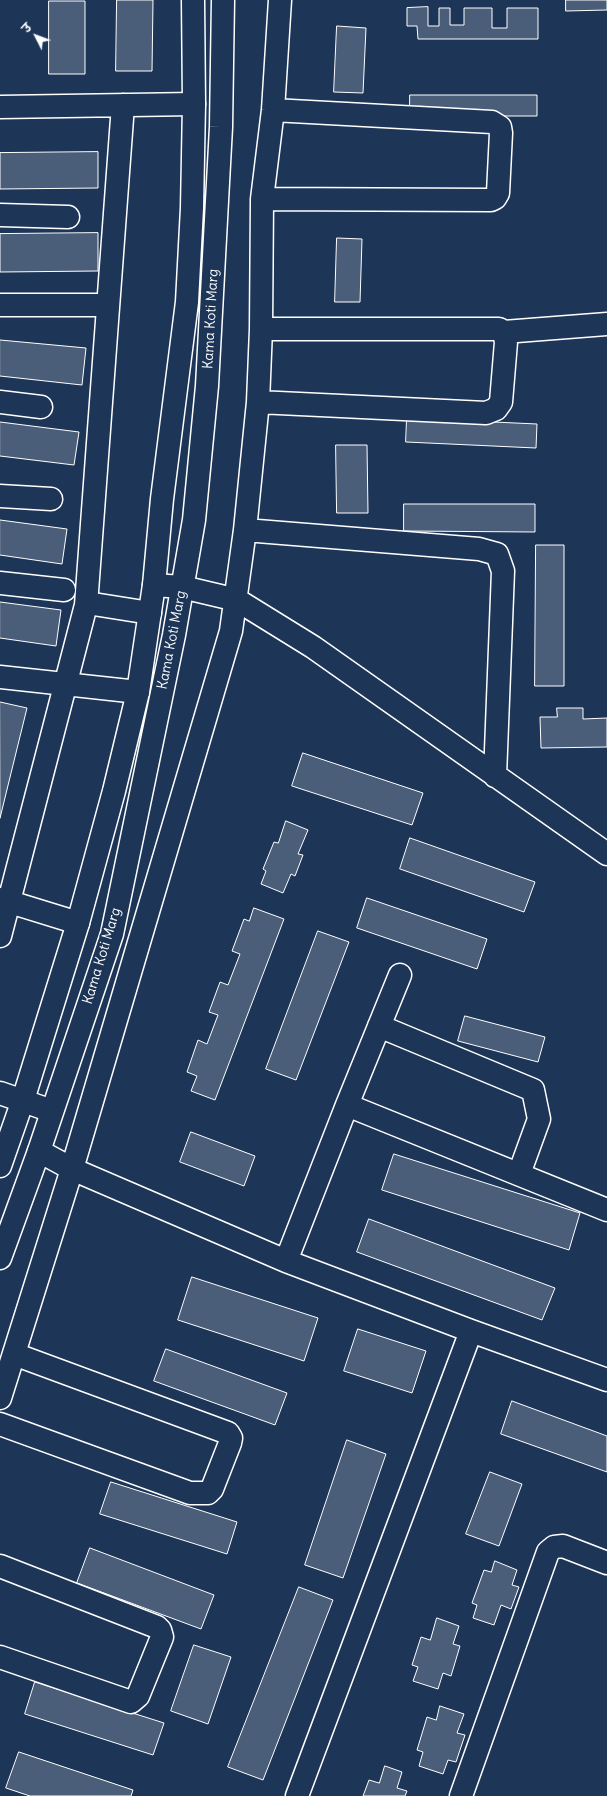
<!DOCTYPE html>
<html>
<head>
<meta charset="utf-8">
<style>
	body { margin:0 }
	#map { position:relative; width:607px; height:1796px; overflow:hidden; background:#1d3557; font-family:Delius,"Playpen Sans Deva",sans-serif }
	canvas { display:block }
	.north { position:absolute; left:16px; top:16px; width:40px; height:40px; -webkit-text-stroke:3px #1d3557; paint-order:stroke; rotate:312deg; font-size:11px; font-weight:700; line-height:16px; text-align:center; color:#fff }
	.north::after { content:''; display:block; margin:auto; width:14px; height:18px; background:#fff; clip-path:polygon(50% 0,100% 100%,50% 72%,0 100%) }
</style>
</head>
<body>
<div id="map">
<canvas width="607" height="1796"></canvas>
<div class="north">उ</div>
</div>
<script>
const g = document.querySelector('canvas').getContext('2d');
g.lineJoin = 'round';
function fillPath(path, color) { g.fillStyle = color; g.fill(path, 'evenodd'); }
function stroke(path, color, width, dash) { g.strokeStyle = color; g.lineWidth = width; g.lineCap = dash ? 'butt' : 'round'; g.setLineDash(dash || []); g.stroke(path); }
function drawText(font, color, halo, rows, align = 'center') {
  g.font = font + ' Delius,sans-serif'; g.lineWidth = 4; g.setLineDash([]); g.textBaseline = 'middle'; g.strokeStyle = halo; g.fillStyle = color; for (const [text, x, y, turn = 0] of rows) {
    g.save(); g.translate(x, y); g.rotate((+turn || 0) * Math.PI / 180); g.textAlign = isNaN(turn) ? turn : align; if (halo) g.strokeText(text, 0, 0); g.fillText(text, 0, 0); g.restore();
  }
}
const building = new Path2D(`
	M117,0h36l-1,71h-36z
	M566,0h41v10l-41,1z
	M49,1h36v73h-36z
	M428,7v19h11v-18h11v17h14v-17h28v20h15v-20h31v31h-120l-1,-13h-10v-18z
	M337,26l29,2 -3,65 -29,-1z
	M410,95h127v21h-127z
	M98,152v36l-98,1v-36z
	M98,233v38l-98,1v-38z
	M337,238l25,1 -2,63h-25z
	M0,340l86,8 -4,37 -82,-9z
	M407,418l130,6 -1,24 -130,-6z
	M0,422l79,10 -5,33 -74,-9z
	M336,445h31l1,68h-31z
	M404,504h131v28l-131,-1z
	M0,520l67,9 -5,35 -62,-9z
	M536,545h28v141h-29z
	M0,602l61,8 -5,36 -56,-8z
	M0,702l27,6 -27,110z
	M557,708h26v11l24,-1v29l-66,1 -1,-31h17z
	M303,753l120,40 -11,32 -120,-39z
	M286,821l22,9 -10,24 5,1 -8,21 -4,-2 -8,19 -22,-9 5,-13 -3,-2 11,-27 4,1z
	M410,838l125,44 -11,30 -124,-43z
	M367,898l120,41 -10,30 -120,-41z
	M254,908l30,11 -69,181 -24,-9 6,-15 -10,-4 11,-32 9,4 11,-29 -9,-3 11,-30 8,3 12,-31 -8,-3 12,-32 5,2z
	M318,931l31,11 -53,138 -30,-11z
	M465,1016l80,21 -7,25 -80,-21z
	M191,1132l64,24 -11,30 -64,-24z
	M394,1154l186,59 -11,37 -187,-60z
	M369,1219l186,69 -13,32 -185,-68z
	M192,1277l126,41 -14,43 -126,-41z
	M358,1329l68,22 -14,42 -68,-22z
	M166,1349l121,44 -12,32 -121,-44z
	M512,1401l95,35v36l-106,-38z
	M347,1440l39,14 -43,124 -38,-13z
	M490,1472l32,12 -23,62 -33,-12z
	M111,1482l126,40 -10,32 -127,-40z
	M90,1548l124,47 -13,34 -124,-46z
	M495,1561l22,9 -5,15 7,2 -8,22 -10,-4 -7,20 -21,-7 4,-13 -5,-2 12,-33 7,2z
	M299,1587l34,13 -70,180 -35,-13z
	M437,1618l22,8 -6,18 7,2 -9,30 -8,-3 -5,16 -25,-8 5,-14 -6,-2 9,-28 9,3z
	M194,1645l37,12 -23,67 -37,-13z
	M35,1682l129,41 -11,32 -128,-41z
	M440,1706l24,8 -7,19 8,2 -9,27 -8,-2 -5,14 -24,-8 4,-14 -6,-2 10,-33 9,3z
	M19,1752l114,38 -2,6h-101l-24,-8z
	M385,1766l17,6 -5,16 10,3 -2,5h-42l6,-16 10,3z`);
const minor = new Path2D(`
	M0,107l194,-3
	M262,199l229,1 4,-2 3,-5 3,-60 -1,-6 -8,-5 -219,-12
	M0,215l68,2
	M0,305h97
	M504,332l103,-8
	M0,402l41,5
	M258,402l228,11 10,-4 5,-7 5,-60 -2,-10 -5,-3h-238
	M0,496l51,3
	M245,530l234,19 18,5 6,17 -8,205
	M0,583l64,7
	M154,585l28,2 55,13 76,47 294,207
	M87,603l63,10
	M0,677l138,15
	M0,899l78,24
	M0,936l86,-331 37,-500
	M379,1026l154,64 6,29 -20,55
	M0,1093l52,18
	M347,1105l260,105
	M39,1151l33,18 214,92 185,70 136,49
	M286,1261l61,-156 53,-130
	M0,1398l72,-229 159,-538 14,-101 13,-128 3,-73 1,-130 11,-89 7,-110
	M0,1424l190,69h18l4,-4 18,-46 1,-5 -3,-5 -214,-79
	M0,1566l157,61 3,3 2,7 -24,59 -7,6 -131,-45
	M297,1796l174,-465
	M461,1796l87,-244 6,-5 9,-1 44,17`);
const tertiary = new Path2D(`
	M0,1166l23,-66 55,-177 36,-132 24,-99 16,-107 8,-86 25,-197 5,-94 2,-104 -1,-104
	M0,1258l39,-107 73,-217 62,-299 20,-115 13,-134 14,-259 2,-127`);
const streetNames = [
	["Kama Koti Marg",211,319,-87],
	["Kama Koti Marg",172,640,-79],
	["Kama Koti Marg",102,956,-73]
];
fillPath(building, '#4a5d79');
stroke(building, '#fff', 1);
stroke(minor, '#fff', 25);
stroke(tertiary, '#fff', 25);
stroke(minor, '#1d3557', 22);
stroke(tertiary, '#1d3557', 22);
drawText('14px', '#fff', '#1d3557', streetNames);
</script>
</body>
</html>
